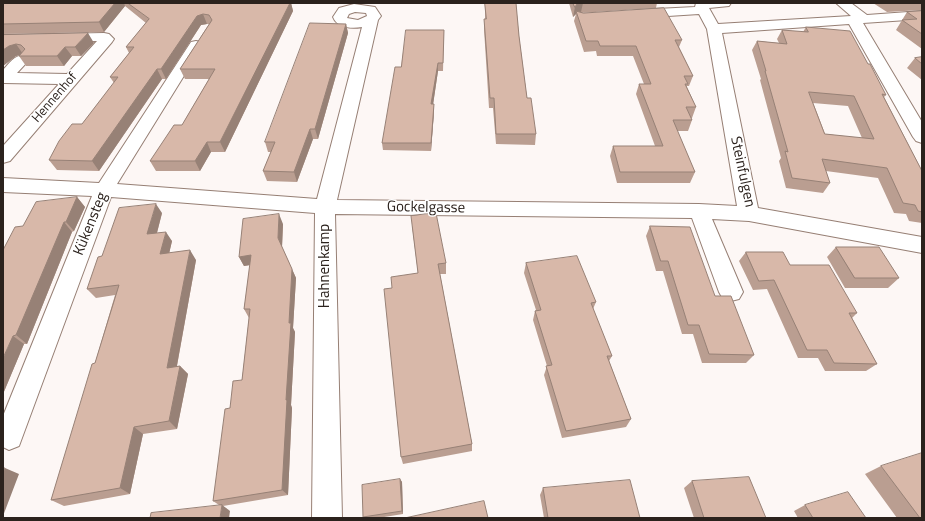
<!DOCTYPE html>
<html>
<head>
<meta charset="utf-8">
<style>
	body { margin:0 }
	#map { position:relative; width:925px; height:521px; overflow:hidden; background:#fdf7f5; font-family:"Titillium Web",sans-serif }
	canvas { display:block }
	.frame { position:absolute; inset:0; border:4px solid #2b221d; pointer-events:none }
</style>
</head>
<body>
<div id="map">
<canvas width="925" height="521"></canvas>
<div class="frame"></div>
</div>
<script>
const g = document.querySelector('canvas').getContext('2d');
g.lineJoin = 'round';
function stroke(path, color, width, dash) { g.strokeStyle = color; g.lineWidth = width; g.lineCap = dash ? 'butt' : 'round'; g.setLineDash(dash || []); g.stroke(path); }
function fillPath(path, color) { g.fillStyle = color; g.fill(path, 'evenodd'); }
function drawText(font, color, halo, rows, align = 'center') {
  g.font = font + ' "Titillium Web",sans-serif'; g.lineWidth = 3; g.setLineDash([]); g.textBaseline = 'middle'; g.strokeStyle = halo; g.fillStyle = color; for (const [text, x, y, turn = 0] of rows) {
    g.save(); g.translate(x, y); g.rotate((+turn || 0) * Math.PI / 180); g.textAlign = isNaN(turn) ? turn : align; if (halo) g.strokeText(text, 0, 0); g.fillText(text, 0, 0); g.restore();
  }
}
const minor = new Path2D(`
	M696,3h35l-2,3 -20,2 9,16 133,-8 -15,-13h15l16,12 55,-4v8l-59,4 59,99v21l-6,-2 -3,-4 -64,-113 -127,9 36,175 164,29v16l-173,-32 -37,-2 31,73 -4,7 -8,2 -8,-2 -4,-7 -27,-74 -357,-4 7,304h-30l3,-305 -204,-16 -92,249 -10,4 -6,-3v-31l89,-220 -89,-4v-14l96,5 92,-141 5,-1 5,1 2,3 -86,139 200,15 45,-172c-10,2 -25,1 -29,-10l6,-9 15,-4 21,3 6,9 -3,4 -41,180 362,4 38,2 -30,-177 -8,-15 -62,4 -5,-1 -2,-3 2,-3 5,-1 58,-3zM355,12l11,1 1,3 -9,4 -11,-2 2,-4z
	M104,33l5,1 5,5 -2,3 -102,119 -7,2v-17l56,-62 -55,-1 -1,-13c7,-8 13,-17 24,-14l3,3 -13,14 50,1 30,-33 -94,2v-8z`);
const wall = new Path2D(`
	M3,3h288l2,8 -68,141h-14l-11,19h-44l-6,-10 32,-36 27,-46h-24l-5,-10 29,-45h-2l-6,1 -35,54h-4l-63,92 -42,-1 -8,-10 33,-36 32,-41 -4,-6 19,-24 -3,-6 20,-24 -21,-17 -21,26 -101,2z
	M485,3h33v1h-2l3,32 8,62 9,36 -1,11 -39,-1 -3,-36h-4l-5,-79 1,-10z
	M569,3h88l-1,5 -76,5 102,27 -3,7 14,29 -4,10h-2v1l9,20 -4,11h-1l1,2 -4,11h-11l18,41 -5,11h-73l-7,-27 3,-10h42l-19,-52 3,-10h5l-11,-28h-36l-1,-5 -12,1 -10,-31 2,-7 -3,3z
	M873,3h49v7l-35,2z
	M922,11v38l-26,-19 11,-18z
	M346,24l2,9 -30,106h-5l-16,43 -30,-1 -4,-10 8,-19h-3l-3,-10z
	M806,27l80,68 -2,2 38,74v52l-13,-2 -3,-7 -12,-1 -16,-35 -52,-7 4,12 -7,10 -37,-5 -7,-27 2,-3 -21,-78 1,-1 -9,-29 5,-9 22,2 -2,-4 5,-9 21,2zM813,103l35,3 14,32 -37,-4z
	M444,30l-1,41h-5l-5,33 1,8 -3,39 -48,-1 -1,-7 19,-76z
	M3,35l91,8 -13,13h-9l-8,10h-38l-7,-10 1,-1 -4,1 -13,10z
	M922,57v23l-15,-12 8,-10z
	M77,197l8,10 -11,24 -2,1 -45,112h-3l-21,50 20,-168z
	M162,213l-5,20 15,8 -3,12 27,7 -19,106h3l8,8 -11,55 -34,5 -13,60 -66,12 -13,-6 44,-137 20,-68 -19,3 -9,-9 15,-33z
	M283,224l-1,23 14,31 -3,50 2,4 -4,73 1,3 -4,87 -65,11 7,5 -11,-6 -6,-4 17,-93 12,-28 7,-62 -5,-9 6,-44 -6,1 -5,-9z
	M412,226l34,37v11h-6l32,170v7l-69,13 -2,-7 -9,-169 26,-15z
	M650,226l65,70 39,59 -8,8h-44l-9,-29h-11l-19,-63h-7l-10,-35z
	M836,247l63,31 -11,10h-43l-18,-31z
	M746,252l44,13 67,48 -5,5 25,46 -11,7h-41l-7,-13h-20l-31,-69 -14,1 -14,-29z
	M526,263l70,39 -3,7 19,47 -3,5 22,58 -5,8 -64,11 -18,-63 3,-9 -14,-46 2,-9 1,-1 -12,-37z
	M881,466l41,52h-25l-32,-44z
	M400,479l2,3 1,32 -25,4h-15v-1z
	M692,481l74,37h-72l-10,-30z
	M543,488l97,30h-96l-4,-23z
	M805,505l61,13h-68l-4,-7z`);
const shadedWall = new Path2D(`
	M115,3h9l1,3 -21,26 -5,-10z
	M290,3h1l2,8 -68,141 -5,-10z
	M583,3l-2,9 -5,-1v3l-3,3 2,-10 2,-3z
	M203,14l4,10 -6,1 -35,54 -5,-10 36,-53z
	M346,24l2,9 -30,106 -3,-10z
	M88,33l6,10 -13,13 -6,-9z
	M16,44l7,10 -7,2 -13,10v-16l6,-4z
	M65,47l7,9 -8,10 -7,-10z
	M438,63v8l-6,41 -1,-8z
	M157,69l5,10 -63,92 -7,-10z
	M434,104v8l-3,39v-8z
	M310,129l3,10 -16,43 -3,-10z
	M207,142l4,10 -11,19 -5,-10z
	M77,197l8,10 -11,24 -8,-9z
	M156,204l6,9 -8,31 -7,-10z
	M279,214l4,10 -1,23 -4,-9z
	M64,222l8,10 -45,112 -11,-9z
	M166,232l6,9 -5,22 -7,-9z
	M190,250l6,10 -21,116 -8,-8z
	M251,255l5,9 -12,2 -5,-9z
	M292,269l4,9 -3,50 2,4 -4,73 1,3 -4,87 -6,-5 7,-167z
	M13,336l11,8 -21,50v-36z
	M180,366l8,8 -11,55 -8,-8z
	M134,427l9,7 -13,60 -10,-6z
	M5,468l14,6 -16,42v-43z
	M400,479l2,3 1,32 -1,-3z
	M222,505l8,6 -1,7h-9z`);
const building = new Path2D(`
	M3,3h112l-16,19 -96,2z
	M128,3h162l-70,139h-13l-12,19h-45l24,-36h8l33,-56h-35l32,-49 -3,-5 -6,-1 -6,2 -36,53h-4l-65,92 -43,-1 10,-19 13,-17h10l36,-47h-8l24,-30h-8l23,-28z
	M485,3h31l3,33 8,62h4l5,36h-40l-2,-36h-4l-6,-79h2z
	M573,3h7l-3,1 -2,3z
	M664,8l18,32h-7l18,36h-9l4,8h-3l11,23h-10l6,13h-19l22,52h-75l-7,-26h50l-24,-62h12l-15,-38h-36l-2,-5h-12l-10,-30 7,2z
	M922,11v23l-20,-14 15,-1 -10,-7z
	M310,23l36,1 -31,105h-5l-16,43 -31,-1 12,-29h-10z
	M806,27l44,4 18,33h2l16,31 -4,-1 40,77v41l-4,-1 -3,-6 -12,-2 -16,-35 -65,-9 8,24 -38,-5 -7,-27 3,1 -23,-81h1l-9,-30 30,3 -5,-14 26,2zM809,92l45,4 20,43 -49,-5z
	M406,30h38l-1,33h-5l-7,41h3l-3,39h-49l13,-76h6z
	M88,33l-13,14h-10l-8,9h-38l6,-7 -4,-4 -5,-1 -7,2 -6,4v-15z
	M922,57v7l-7,-6z
	M77,197l-11,25h-2l-48,113 -3,1 -10,22v-108l12,-23 8,-1 13,-24z
	M156,204l-9,30 19,-2 -6,22 30,-4 -23,118 13,-2 -11,55 -35,6 -14,61 -69,12 41,-136 3,-1 24,-78 -32,4 11,-32 4,-1 17,-48z
	M436,213l10,50 -8,1 34,180 -71,13 -17,-168 8,-1 -1,-11 27,-4 -7,-57z
	M279,214l-1,24 14,31 -3,54h2l-5,77h1l-5,90 -69,11 12,-92 5,-1 3,-27 9,-1 8,-71h-6l7,-54 -12,2 4,-38z
	M650,226l40,1 25,69h16l23,59 -45,-1 -10,-29h-11l-20,-64h-7z
	M836,247h43l20,31h-44z
	M746,252h37l7,13h39l28,48h-8l28,51 -43,-1 -7,-13h-20l-33,-70 -15,1z
	M577,256l19,46 -5,1 21,53h-5l24,63 -65,12 -20,-65 6,-1 -17,-54 6,-1 -15,-47z
	M922,453v65h-2l-39,-52z
	M3,468h2l-2,5z
	M749,477l17,41h-62l-12,-37z
	M400,479l2,32 -39,6 -1,-32z
	M630,480l10,38h-92l-5,-30z
	M848,492l18,26h-53l-8,-13z
	M484,501l4,17h-83z
	M222,505l-2,13h-70l1,-5z`);
const farStreetnames = [
	["Hennenhof",55,98,-49]
];
const streetNames = [
	["Steinfulgen",742,172,78],
	["Gockelgasse",426,208,1],
	["Kükensteg",91,224,-68],
	["Hahnenkamp",325,266,-90]
];
stroke(minor, '#967f74', 2);
fillPath(minor, '#fff');
fillPath(wall, '#ba9e91');
fillPath(shadedWall, '#978176');
fillPath(building, '#d8b8a9');
stroke(building, '#978176', 1);
drawText('13px', '#2b221d', '#fff', farStreetnames);
drawText('15px', '#2b221d', '#fff', streetNames);
</script>
</body>
</html>
